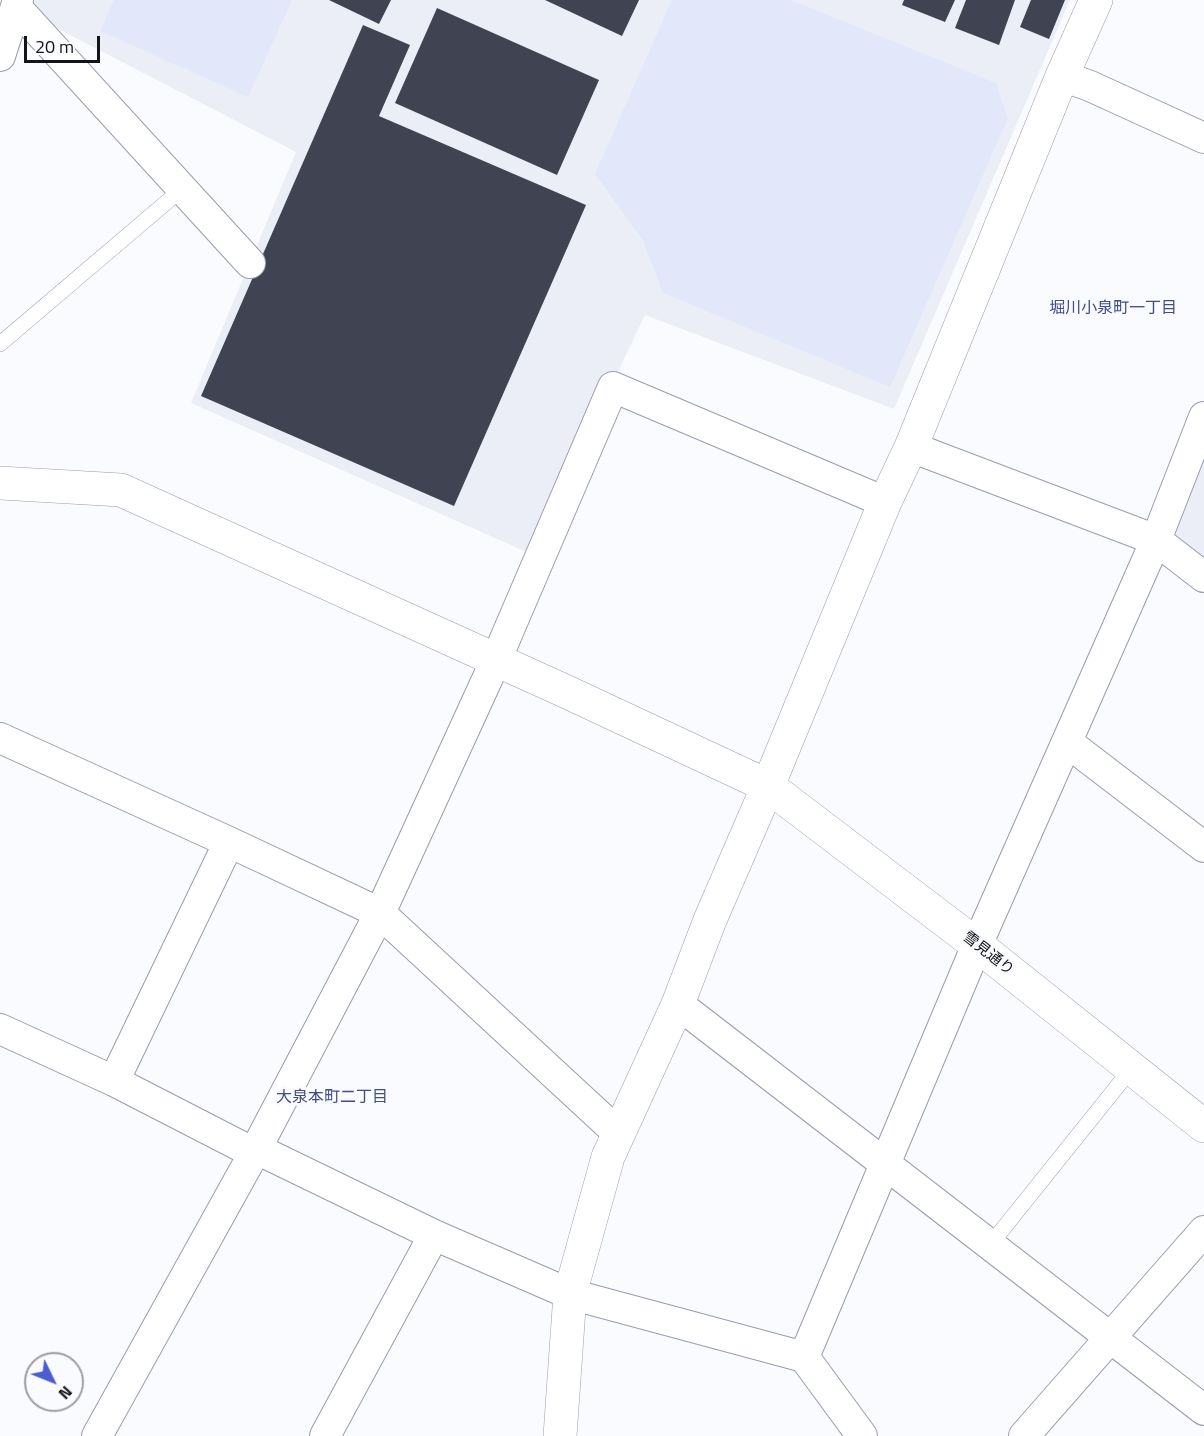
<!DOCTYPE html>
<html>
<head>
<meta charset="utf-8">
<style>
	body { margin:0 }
	#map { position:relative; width:1204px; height:1436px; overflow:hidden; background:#fafbfe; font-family:"Titillium Web",sans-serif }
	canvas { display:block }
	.north { position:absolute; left:24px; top:1352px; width:60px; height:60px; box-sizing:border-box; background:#fafbfe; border:2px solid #9e9fa3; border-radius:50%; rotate:133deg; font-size:16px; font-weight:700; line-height:24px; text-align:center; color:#13141a }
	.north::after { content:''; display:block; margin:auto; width:21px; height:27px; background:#4e5cd2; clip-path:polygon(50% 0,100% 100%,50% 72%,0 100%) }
	.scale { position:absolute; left:24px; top:36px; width:76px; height:27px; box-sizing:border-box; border:3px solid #13141a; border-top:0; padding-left:8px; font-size:18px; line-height:21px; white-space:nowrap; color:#13141a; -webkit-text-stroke:4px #fafbfe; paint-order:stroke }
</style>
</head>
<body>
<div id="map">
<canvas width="1204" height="1436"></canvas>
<div class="north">N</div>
<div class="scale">20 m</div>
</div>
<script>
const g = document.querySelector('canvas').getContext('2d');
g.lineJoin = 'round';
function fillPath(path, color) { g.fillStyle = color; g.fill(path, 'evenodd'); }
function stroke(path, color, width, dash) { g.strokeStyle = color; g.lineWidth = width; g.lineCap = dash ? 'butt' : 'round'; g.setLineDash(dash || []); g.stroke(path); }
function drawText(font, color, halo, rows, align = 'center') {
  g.font = font + ' "Titillium Web","Noto Sans JP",sans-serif'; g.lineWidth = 6; g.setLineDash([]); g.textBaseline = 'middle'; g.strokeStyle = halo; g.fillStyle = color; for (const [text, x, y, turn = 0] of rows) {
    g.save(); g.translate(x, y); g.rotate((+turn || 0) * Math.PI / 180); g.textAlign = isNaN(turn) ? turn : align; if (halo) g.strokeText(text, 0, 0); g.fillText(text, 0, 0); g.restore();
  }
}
const built = new Path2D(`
	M19,0h1051l-176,409 -249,-94 -114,239 -340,-151 105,-251 -280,-145z
	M1204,453v106l-28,-22 -4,-10z`);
const green = new Path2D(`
	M114,0h178l-44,97 -148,-66z
	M672,0h119l205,83 12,35 -118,269 -227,-94 -20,-53 -48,-66z`);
const building = new Path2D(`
	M329,0h62l-12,24z
	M545,0h94l-17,36z
	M904,0h51l-10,22 -43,-17z
	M966,0h49l-16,45 -44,-17z
	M1031,0h34l-16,39 -29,-12z
	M437,8l162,72 -42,95 -162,-72z
	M363,25l47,20 -31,71 207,89 -132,301 -253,-110z`);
const service = new Path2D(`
	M0,344l182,-155
	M990,1245l142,-177`);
const minor = new Path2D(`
	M16,7l234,256
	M0,56l18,-56
	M1062,76l28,10 114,52
	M911,447l245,93 48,37
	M0,738l229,104 151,71 239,221
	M1067,742l137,105
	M678,1004l526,406
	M0,1029l114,52 140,72 13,1 167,81 136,59 234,63 58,79
	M114,1081l115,-239
	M804,1357l173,-412 179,-405 48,-123
	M97,1436l157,-283 126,-240 116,-253 117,-273 272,115
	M325,1436l109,-201
	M1024,1436l180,-205`);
const tertiary = new Path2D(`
	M0,483l121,7 446,202 201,94 209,159 227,181
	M560,1436l10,-142 38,-137 70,-153 32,-84 58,-134 117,-284 26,-55 151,-371 34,-76`);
const streetNames = [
	["雪見通り",988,954,38]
];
const neighbourhoodNames = [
	["堀川小泉町一丁目",1113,309],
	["大泉本町二丁目",332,1098]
];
fillPath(built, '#ebeef7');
fillPath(green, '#e2e8fa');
fillPath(building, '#404452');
stroke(service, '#999dad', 16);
stroke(minor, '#999dad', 32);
stroke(tertiary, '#999dad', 34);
stroke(service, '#fff', 15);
stroke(minor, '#fff', 30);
stroke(tertiary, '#fff', 33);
drawText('15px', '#13141a', '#fafbfe', streetNames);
drawText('16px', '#414d89', '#fafbfe', neighbourhoodNames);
</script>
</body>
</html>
